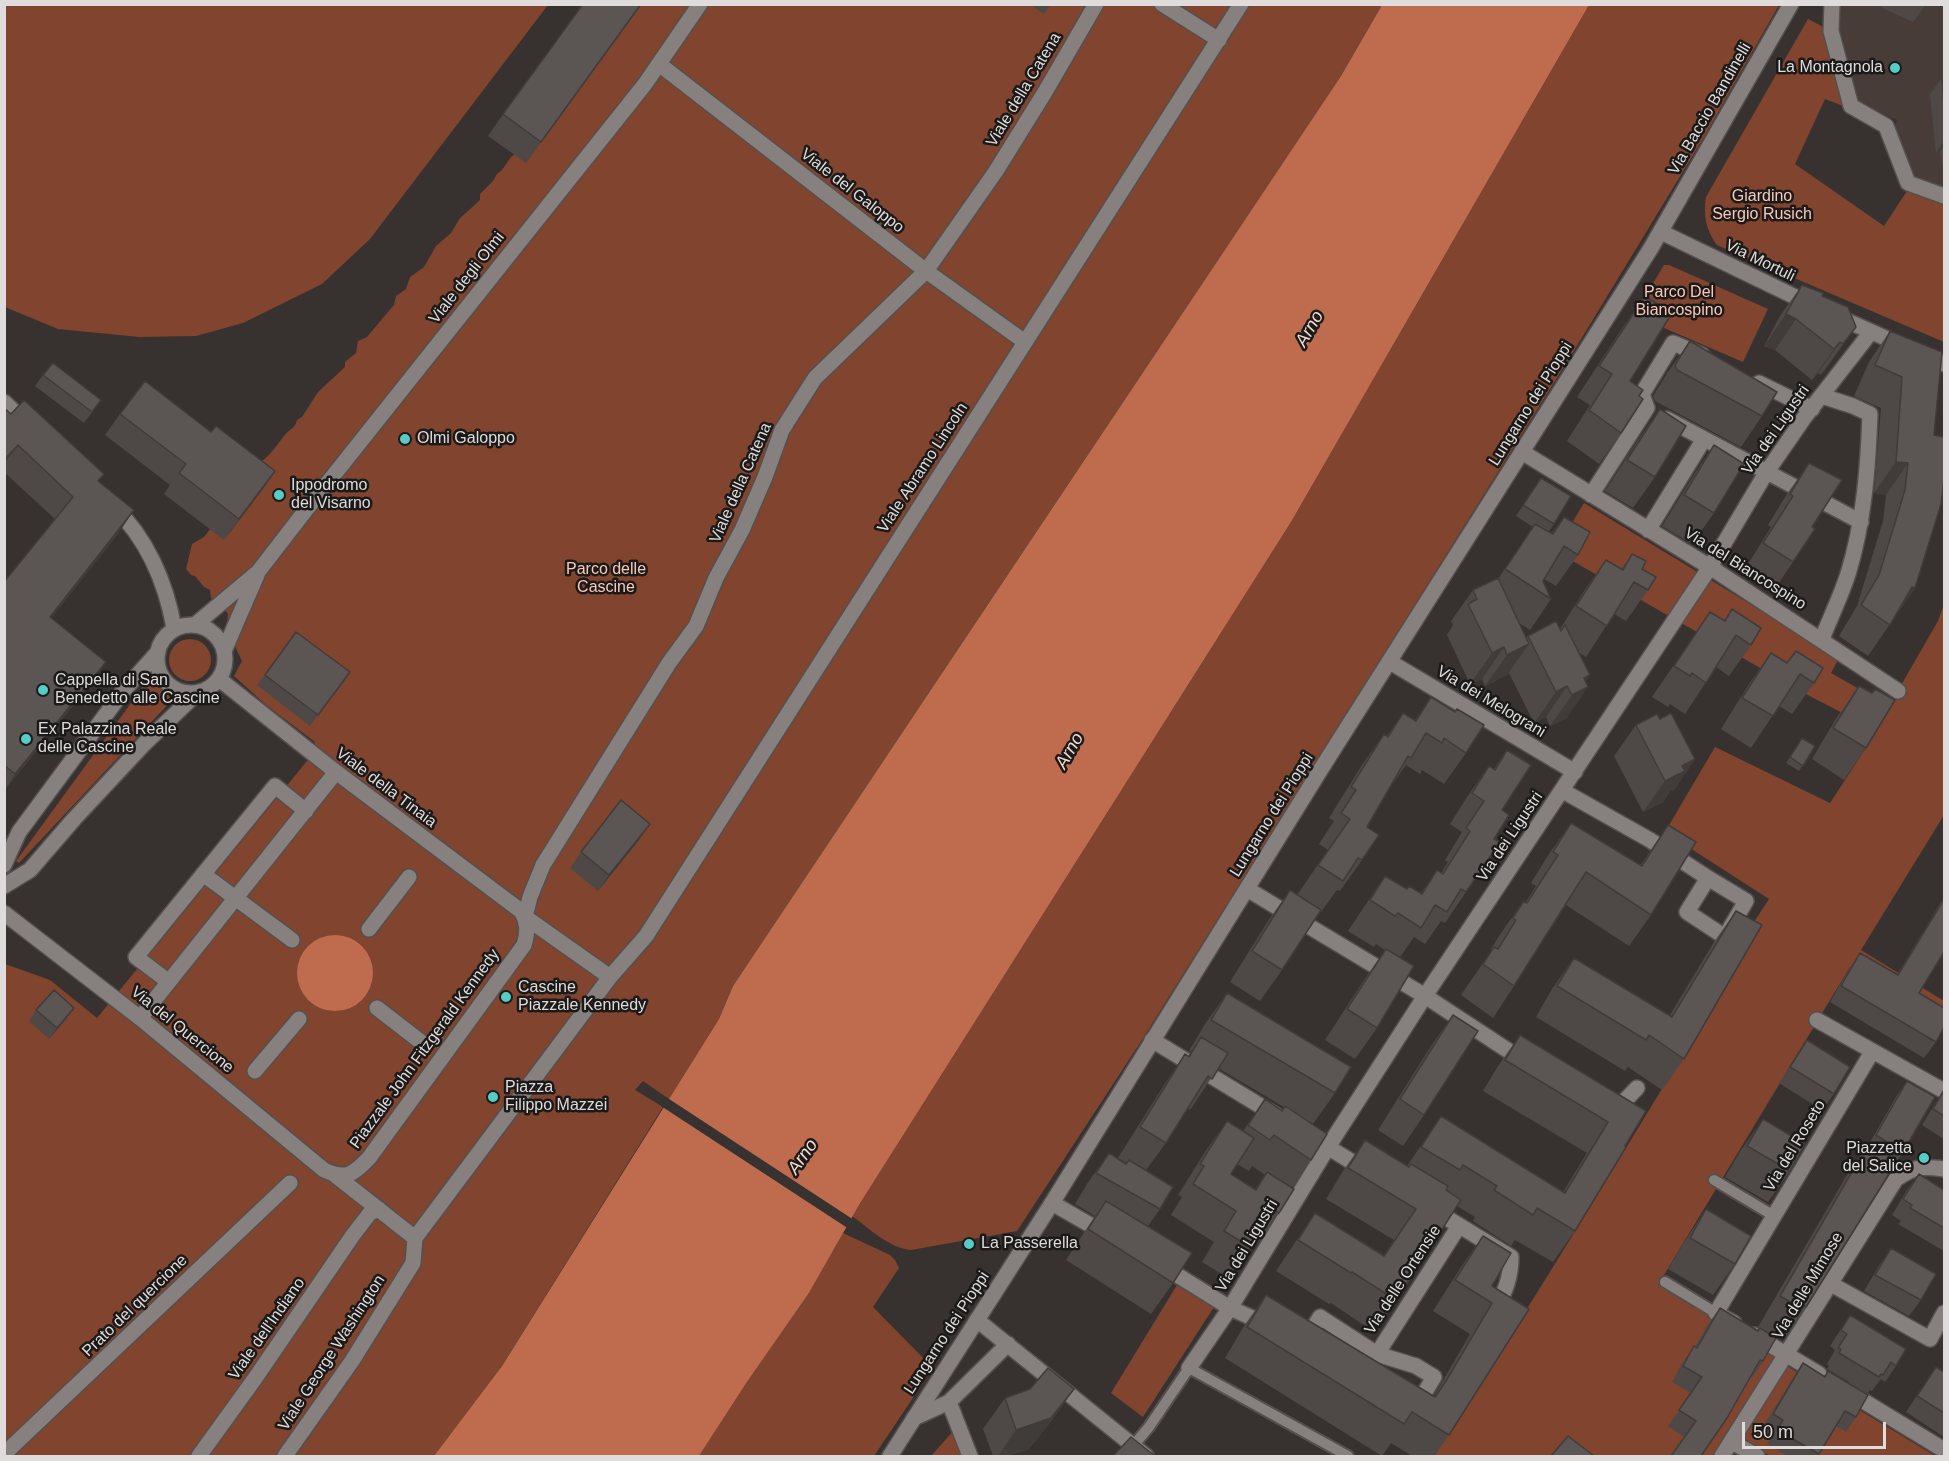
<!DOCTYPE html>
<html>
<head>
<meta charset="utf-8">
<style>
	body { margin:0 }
	#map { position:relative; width:1949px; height:1461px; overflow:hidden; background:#373230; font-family:Helvetica,sans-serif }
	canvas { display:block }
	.frame { position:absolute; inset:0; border:6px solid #dfdcdb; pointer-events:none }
	.scale { position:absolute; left:1742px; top:1422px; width:144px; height:27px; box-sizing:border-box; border:3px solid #dfdcdb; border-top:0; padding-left:8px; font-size:18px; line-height:21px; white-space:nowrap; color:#dfdcdb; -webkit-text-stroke:4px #1c1a19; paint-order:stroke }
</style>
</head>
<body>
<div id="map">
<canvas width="1949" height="1461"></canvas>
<div class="frame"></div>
<div class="scale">50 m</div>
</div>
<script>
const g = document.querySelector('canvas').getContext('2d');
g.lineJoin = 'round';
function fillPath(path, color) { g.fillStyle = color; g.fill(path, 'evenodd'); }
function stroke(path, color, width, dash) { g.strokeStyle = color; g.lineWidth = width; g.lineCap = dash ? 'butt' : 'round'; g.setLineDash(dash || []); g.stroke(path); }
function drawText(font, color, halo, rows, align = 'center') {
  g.font = font + ' Helvetica,sans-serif'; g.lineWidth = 5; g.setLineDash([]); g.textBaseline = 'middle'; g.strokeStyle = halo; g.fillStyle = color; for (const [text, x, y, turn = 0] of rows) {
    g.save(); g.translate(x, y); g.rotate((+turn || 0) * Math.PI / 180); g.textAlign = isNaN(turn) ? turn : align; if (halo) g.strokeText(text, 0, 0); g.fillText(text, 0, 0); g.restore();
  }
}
const built = new Path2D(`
	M1838,5h106v186l-28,-9 -22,-55 3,-7 -41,-18 -19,-68z`);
const green = new Path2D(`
	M631,4l751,1 -41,71 -608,910 -14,33 -50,80 -26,-18 -8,9 28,17 -161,259 -68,90h-429v-492l45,16 47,38 210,-257 -1,-3 9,-16 -49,-37 -32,-29 8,-15 -9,-19 -7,-9 2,-19 -7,-10 -10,-6 -1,-8 -6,-3 -9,-11 -4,-1 -5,-6 6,-25 12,-7 57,-75c10,-8 16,-17 23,-26 5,-7 11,-7 13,-16l5,-3 16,-25 27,-25v-5l11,-9 2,-12 9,-4 10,-12 17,-20 2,-9 10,-7 4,-12 14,-10 12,-21 15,-13 9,-15 20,-18v-6l13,-13 4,-7 5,-4 9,-13 6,-4z
	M4,5l1,-1 543,1 -178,234 -48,45 -79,39 -47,13 -57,1 -81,-8 -53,-22z
	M1589,5h190l-75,132 -132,217 -432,689 -123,188 -106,19c-22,-2 -41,-21 -59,-34l439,-694z
	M1808,19l23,12 20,78 -26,-10 -30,65 89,62 23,-35 37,11v140l-227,-97c-11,-15 -14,-29 -11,-48z
	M1664,265h5l99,44 -25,53 -109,-47z
	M1584,503l255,155 -8,15 58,33 49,-85 6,-17v211l-83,135 83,51v17l-94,-51 -192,318 123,73 -67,98h-280c105,-164 208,-332 307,-500l-6,-5 34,-52 -104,-67 50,-85 115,56 47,-72 -73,-38 -249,-142z
	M169 660a21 21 0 1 1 42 0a21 21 0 1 1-42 0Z
	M150,677l24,19 -1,3 -154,164 -3,-2z
	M843,1233l47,22 5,5 4,8 -26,39 60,61 -59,88h-175l48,-74 62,-89z
	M1177,1285l37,22 -71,110 -32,-24z
	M1787,1366l148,90h-165l-28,-17z
	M963,1420l14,36h-46z`);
const water = new Path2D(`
	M1382,5h207l-298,517 -432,683 -50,88 -62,89 -48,74h-265l68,-90 217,-347 14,-33 608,-910z
	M297 973a38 38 0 1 1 76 0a38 38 0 1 1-76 0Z`);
const pier = new Path2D(`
	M666,1097l188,123 -5,9 -188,-123z`);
const service = new Path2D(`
	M1714,1180l60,36
	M1665,1282l51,31
	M1133,1446l16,-19 40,-59 159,88`);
const pedestrian = new Path2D(`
	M1162,4l57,36
	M659,64l267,207 99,71
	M203,874l89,66
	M369,929l40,-52
	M610,977l-85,-60 5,-20 13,-32 126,-202 27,-37 20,-48 26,-48 23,-53 17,-47 33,-52 111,-107 70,-100 49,-79 51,-88
	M169,982l-33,-25 139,-171 31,25
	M377,1008l44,34
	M140,1018l196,-246
	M255,1071l44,-52
	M335,1175l80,63
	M4,1454l286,-271
	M199,1456l57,-79 97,-142 17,-22 9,-4
	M285,1456l67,-95 61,-98 2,-25 195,-261 36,-41 595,-932`);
const minor = new Path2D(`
	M1832,4l-1,27 20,75 35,20 22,57 36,13
	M1759,383l53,26
	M4,402l24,23
	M1667,419l194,103
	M1522,452l188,115 188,124
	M1591,495l56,-87 -5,-14 31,-51 29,12
	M113,506c34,32 53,77 61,122
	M1648,530l56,-91
	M196,624l62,-52 44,-57 343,-431 55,-80
	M157 659a34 34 0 1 1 68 0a34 34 0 1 1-68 0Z
	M1822,639c8,-21 19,-43 26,-65 16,-52 20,-106 22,-160l-17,-8 -31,-10
	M224,651l33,-76
	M1390,662l185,110
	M1563,791l87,49 58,38 -21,34 38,25 21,-36 -38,-23
	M4,865l15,-33 105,-142 34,-38
	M4,886l26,-16 44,-51 70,-75 54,-52
	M1247,889l178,107 99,65
	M4,913l136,105 184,152c22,10 29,5 45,-12l155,-213c4,-13 4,-23 -3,-34l-185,-139 -117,-93
	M1817,1020l127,71
	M1152,1040l125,76
	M1613,1113l24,-25
	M1321,1143l46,28
	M1052,1203l54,31
	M1432,1209l79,48c0,21 -6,34 -15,52
	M1161,1265l69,43 38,17
	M1831,1284l99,55 14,-26
	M1320,1317l57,37 39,12 18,11 -18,30 -108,-70z
	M977,1320l169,136
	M1734,1323l-18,-10 156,-261
	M1754,1335l65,39
	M1377,1354l82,-128
	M1189,1368l41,-60 98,-161 97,-151 285,-429 56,-94 38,-55 67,-86
	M1847,1391l97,59
	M949,1402l21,54
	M914,1418l35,-16 59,-58
	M1732,1442l25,14
	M1722,1456l174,-277c20,-13 25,-13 48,-10`);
const tertiary = new Path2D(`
	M1661,232l151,73
	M1836,316l108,48
	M890,1456l162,-253 269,-434 330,-521 140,-244`);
const wall = new Path2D(`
	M642,4l-116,159 -38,-27 15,-22z
	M1029,4h22l-7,10z
	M1883,4h45l-15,18 -31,-14z
	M1944,77v96l-4,-21 -4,1 -6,-59 12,-16z
	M1802,285l20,11 34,31 -35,48 -3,-2 -6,7 -37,-30 -11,-4 16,-30z
	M1645,296l-15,85 9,15 -18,37 -22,31 -32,-23 23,-36 -13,-8 46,-70z
	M1890,331l52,21 -27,236 -47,68 -29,-20 18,-30 26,-85 3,-26 -12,-2 7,-85 -27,-12 15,-34z
	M1690,341l72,75 -21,31 -86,-46 -2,-5 15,-24z
	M43,375l58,25 -17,23 -49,-37z
	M4,408l95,74 19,52 -67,84 38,68 -85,105v-209l51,-63 -51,-47z
	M1660,409l-5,68 -22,31 -28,-17 33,-51z
	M120,414l91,18 64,39 -51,69 -60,-46 6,-9 -65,-50z
	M1714,445v68l-22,31 -30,-18 31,-50z
	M1809,463l3,64 -19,35 -21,31 -30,-19 29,-47 -3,-2 19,-31z
	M1541,478l13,46 -5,7 3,2 12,-16 14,38 -22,31 -12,-7 -1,2 8,18 -21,31 -11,-7 7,15 2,-2 32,-7 24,-38 22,-31 15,9 11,-15 10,15 6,21 -22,31 -12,-7 -28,43 -7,-4 11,22 -5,6 -18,37 -17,8 -4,-9 -12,6 -25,-50 -2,2 -22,11 -3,-7 -12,5 -23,-49 6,-10 -2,-4 22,-31 25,-11 35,-52 -17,-11z
	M1732,609l19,36 -22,31 -13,-9 -31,47 -15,-10 -2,3 -16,-10 58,-85 14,9z
	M296,632l54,40 -40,54 -53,-41z
	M1796,651l18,32 -22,31 -13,-8 -28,42 -30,-19 28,-45 22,-31 16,10z
	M1859,686l13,7 -6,55 -22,32 -32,-21 25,-42z
	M1431,697l35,56 -22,31 -22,-14 -2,4 -14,-9 -17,24 -22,38 -5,33 -22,31 -3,-1 -16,22h-1l-38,58 -22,31 -30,-19 38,-61 22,-31 7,5 31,-45 -9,-6 15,-23 -5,-3 33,-53 22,-31 3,2 16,-23 12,7z
	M1660,719l35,40 -21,31 -4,1 -7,11 -20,10 -29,-56 22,-31z
	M1802,738l13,8 -16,25 -13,-8z
	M1507,750l-5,60 -8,29 -28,53 -21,31 -4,-2 -16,23 -11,-7 -14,20 -23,71 -22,31 -30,-19 39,-60 21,-30 -9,-6 -2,3 -26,-16 16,-24 21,-31 21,13 15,4 16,-23 4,3 7,-11 -3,-2 17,-28 -12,-8 17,-27 22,-31 5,3z
	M1571,823l69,43 28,-41 -17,90 -22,31 -63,-41 -52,81 -21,32 -32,-23 31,-45 -1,-1 10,-16 22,-31 2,1 11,-17 -5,-3 18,-29z
	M650,824l-11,16 -41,51 -28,-23 11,-16z
	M1944,897v55l-25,41 17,49 -12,16 -94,-56 19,-33 11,-16 37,22z
	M1736,911l-52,148 -22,31 -34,-23 -3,4 -89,-54 16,-28 22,-31 96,57 44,-73z
	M1227,993l108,100 -22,31 -2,36 -19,28 -13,25 -22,31 -3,-2 -26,36 -26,-16 12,-20 -43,-27 11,-18 -4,-2 27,-43 22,-31 16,10 22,-32 17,12 2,-4 -66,-39 -28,42 -2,-2 -22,35 -20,27 14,39 -12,17 25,57 -22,31 -85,-54 29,-44 -20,-12 12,-20 22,-31 17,11 1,-1 -9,-5 46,-73 21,-31 3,2 3,-4 -2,-1 16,-27zM1237,1164l12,7 3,-5 13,9 -10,14 -24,-15z
	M36,1010l30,9 -17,20 -20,-18z
	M1453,1015l-29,100 -21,31 -25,-16 53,-84z
	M1520,1035l126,76 -71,120 -22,31 -38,-22 -4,6 -38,-25 2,-4 -18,-11 -61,94 -22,32 -43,-29 -2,1 -53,-33 18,-27 21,-31 69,42 10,-15 -68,-41 17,-28 22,-31 42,26 34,-50 122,76 24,-39 -104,-62 15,-25z
	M1807,1040l27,54 -12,16 -43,-27 17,-27z
	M1907,1081l-4,71 -97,155 -21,31 -8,-4 -14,27 -11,17 -2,-1 -66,60 -16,-11 23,-33 -19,-11 11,-20 11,-16 1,1 13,-23 12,-16 38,22 1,-2 -1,-1 89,-152 22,-31 27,-47z
	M1944,1089v50l-22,-14z
	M1763,1119l27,52 -22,31 -43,-25 16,-27z
	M1919,1174l25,16v61l-46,-27 3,-3 -9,-6 15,-25z
	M1706,1209l29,55 -22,31 -45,-26 17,-28z
	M1483,1236l9,50 37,23 -80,126 -15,21h-22l-21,-13 -9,13 -157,-98 19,-32 22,-31 168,101 36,-62 -37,-23 28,-44z
	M1891,1248l30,52 -12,16 -45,-25 16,-27z
	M1850,1315l46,51 -11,16 -4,-3 -9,12 -2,-1 -2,3 -41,-24 2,-3 -2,-2 8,-14 -5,-4z
	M1803,1363l21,13 4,-5 28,46 -10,15 -10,-6 -18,30h-30l-21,-12 6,-9 -11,-7 31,-50z
	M1936,1367l8,5v65l-38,-25z
	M1074,1389l-22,31 -23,29 -22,7h-14l-10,-27 22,-31z`);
const shadedWall = new Path2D(`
	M1926,4h2l-15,18 12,-16z
	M1944,141v4l-4,7 -4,1z
	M1786,314l10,5 -21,31 -11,-4z
	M1856,327l-22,31 -13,17 22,-31z
	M1840,342l-22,31 -6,7 22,-31z
	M18,445l-14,19v-4z
	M1896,462l12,1 -22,32 -12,-2z
	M275,471l-15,22 -36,47 15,-21z
	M134,510l-16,24 -85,107 17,-24z
	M1912,587l3,1 -22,31z
	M1529,644l-22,31 -22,11 22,-31z
	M1504,647l-22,32 -12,5 22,-31z
	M106,662l-17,24 -85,105 11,-17z
	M1590,675l-12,17 10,-5 -21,31 -17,8 34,-48z
	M1567,686l-21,31 -12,6 22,-31z
	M1695,759l-21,31 -4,1 -7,11 -20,10 22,-31 17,-15z
	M650,824l-11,16 -41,51 11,-16z
	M74,1008l-8,11 -17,20 8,-11z
	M1074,1389l-22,31 -23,29 -22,7h-9l18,-26z`);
const building = new Path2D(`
	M583,4h58l-100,138 -38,-28z
	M1944,77v28l-2,-27z
	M1802,285l21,8 -1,3 26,11 8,20 -13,17 -3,-2 -6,7 -38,-30 -10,-5z
	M1645,296l27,17 -42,68 13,9 -4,6 4,3 -22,34 -32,-23 23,-36 -13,-8z
	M1890,331l52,21 -8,83 10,2v41l-3,26 -26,84 -3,-1 -22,38 -29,-20 18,-30 26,-85 3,-27 -12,-1 6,-85 -27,-12z
	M1690,341l87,51 -15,24 -85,-46 -2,-5z
	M53,363l48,37 -9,12 -49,-37z
	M145,381l66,51 5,-6 59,45 -36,48 -60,-46 7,-9 -66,-50z
	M24,400l80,74 -6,7 36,29 -84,107 56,45 -91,112 -11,-9v-183l69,-85 -55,-52 -14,15v-52l7,6z
	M1660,409l26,17 -31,51 -28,-17z
	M1714,445l30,19 -30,49 -30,-18z
	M1809,463l33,17 -30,47 3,2 -22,33 -30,-19 30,-47 -3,-2z
	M1541,478l30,18 -17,28 -31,-19z
	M1564,517l26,15 -12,23 -14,-9 -21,35 8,18 -46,-30 30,-45 18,10z
	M1632,554l14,7 -4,8 14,8 -8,13 -14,-8 -27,44 -31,-20 30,-46 17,10z
	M1498,578l31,66 -22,11 -3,-8 -12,6 -24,-49 9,-5 -4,-9z
	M1732,609l29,19 -10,17 -15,-10 -30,48 -14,-10 -2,3 -16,-10 36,-54 15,9z
	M1556,621l5,10 4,-6 25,50 -6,3 4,9 -16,8 -5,-9 -11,6 -28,-56z
	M296,632l54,40 -32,43 -53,-40z
	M1796,651l27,17 -9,15 -14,-9 -27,42 -31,-18 29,-45 16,10z
	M1859,686l13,7 3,-4 20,11 -29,48 -33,-20z
	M1431,697l24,15 2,-3 27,16 -18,28 -22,-15 -2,5 -16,-10 -15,25 -3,-2 -41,71 12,8 -17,25 -4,-2 -15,23 -25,-16 32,-46 -9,-6 15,-23 -5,-3 33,-53 4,3 15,-24 13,8z
	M1671,713l24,46 -13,7 3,5 -20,10 -29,-56 21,-11 3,5z
	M1802,738l13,8 -12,20 -13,-9z
	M1507,750l24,15 -29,45 7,5 -15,24 6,3 -34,50 -5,-3 -14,23 -12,-7 -14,23 -23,-15 -3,3 -25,-16 15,-24 22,13 2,-3 13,8 15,-24 6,4 27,-43 -4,-3 18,-27 -12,-8 17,-27 6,4z
	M621,800l29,24 -41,51 -28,-23z
	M1571,823l71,43 26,-41 28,17 -45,73 -65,-43 -72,114 -31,-22 11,-17 4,2 18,-29 -3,-2 10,-16 4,1 31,-48 -5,-3z
	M1290,890l31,20 -39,60 -30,-19z
	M1944,899v53l-25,41 25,15v19l-8,15 -95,-56 19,-33 38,22z
	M1736,911l26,14 -78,134 -35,-24 -3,5 -89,-54 17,-28 98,59z
	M1386,949l28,17 -37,62 -30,-19z
	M54,990l20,18 -17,20 -21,-18z
	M1227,993l124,74 -16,26 -124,-73z
	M1453,1015l25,16 -54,84 -24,-16z
	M1520,1035l126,76 -21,35 1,1 -51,84 -38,-23 -4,7 -39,-25 3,-4 -34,-21 -3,5 -39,-23 20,-31 124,77 43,-71 -103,-62z
	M1201,1037l27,16 -16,26 -4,-3 -42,67 -26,-16 45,-73 4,3z
	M1807,1040l43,27 -16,27 -44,-27z
	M1907,1081l28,16 -32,55 -27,-17z
	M1944,1090v26l-11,-7z
	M1265,1099l17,12 3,-5 42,28 -16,26 -37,-25 -4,5 -22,-15z
	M1763,1119l42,25 -15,27 -43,-25z
	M1227,1121l27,17 -23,36 25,16 11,-18 27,17 -15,24 -5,-3 -24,37 -26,-16 12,-20 -43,-27 11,-18 -4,-2z
	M1365,1140l44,27 2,-3 37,22 -2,4 15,10 -65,100 -44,-28 -1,1 -53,-33 17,-27 69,43 32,-47 -68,-41z
	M1868,1144l29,17 -91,146 -7,-5 -2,4 -17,-10z
	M1109,1153l17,11 3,-4 44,27 -13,22 -64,-36z
	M1919,1174l25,16v38l-34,-20 2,-3 -9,-6z
	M1106,1201l86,52 -19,30 -85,-54z
	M1706,1209l45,27 -16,28 -45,-26z
	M1483,1236l28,17 -19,33 37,23 -80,126 -37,-23 -8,12 -157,-97 19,-32 169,102 11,-16 46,-78 -37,-23z
	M1891,1248l45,26 -15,26 -46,-25z
	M1720,1308l38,23 2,-3 16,10 -13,23 -3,-1 -33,58 -26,38h-30l25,-35 -17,-11 23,-33 -19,-11 11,-20 3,2z
	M1850,1315l56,34 -10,17 -5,-4 -8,13 -2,-1 -2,3 -40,-24 2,-4 -3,-1 9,-14 -6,-4z
	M1803,1363l22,14 3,-6 40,24 -12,22 -11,-6 -26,43 -42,-24 6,-10 -10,-6z
	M1936,1367l8,5v41l-27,-17z
	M1048,1368l26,21 -23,29 -35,12 -11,-32 25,-9z
	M1568,1436l26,20h-43z
	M1131,1437l24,19h-42z`);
const markers = [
	[1895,68,6,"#55cdc6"],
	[405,439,6,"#55cdc6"],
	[279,495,6,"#55cdc6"],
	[43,690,6,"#55cdc6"],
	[26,739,6,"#55cdc6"],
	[506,997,6,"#55cdc6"],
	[493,1097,6,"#55cdc6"],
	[1924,1158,6,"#55cdc6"],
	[969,1244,6,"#55cdc6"]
];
const poiNames = [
	["La Montagnola",1883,68,"right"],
	["Olmi Galoppo",417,439],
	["Ippodromo",291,486],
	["del Visarno",291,504],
	["Cappella di San",55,681],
	["Benedetto alle Cascine",55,699],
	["Ex Palazzina Reale",38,730],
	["delle Cascine",38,748],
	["Cascine",518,988],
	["Piazzale Kennedy",518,1006],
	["Piazza",505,1088],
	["Filippo Mazzei",505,1106],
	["Piazzetta",1912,1149,"right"],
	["del Salice",1912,1167,"right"],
	["La Passerella",981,1244]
];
const streetNames = [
	["Viale della Catena",1024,90,-59],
	["Via Baccio Bandinelli",1710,109,-60],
	["Viale del Galoppo",852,191,38],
	["Via Mortuli",1760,261,26],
	["Viale degli Olmi",467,278,-52],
	["Lungarno dei Pioppi",1531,404,-58],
	["Via dei Ligustri",1776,430,-55],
	["Viale Abramo Lincoln",923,468,-57],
	["Viale della Catena",741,483,-66],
	["Via del Biancospino",1745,569,32],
	["Via dei Melograni",1491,702,31],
	["Viale della Tinaia",386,788,37],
	["Lungarno dei Pioppi",1272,815,-58],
	["Via dei Ligustri",1510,837,-56],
	["Via del Quercione",182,1030,39],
	["Piazzale John Fitzgerald Kennedy",425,1049,-54],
	["Via del Roseto",1795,1146,-59],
	["Via dei Ligustri",1247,1246,-59],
	["Via delle Ortensie",1403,1280,-57],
	["Via delle Mimose",1808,1286,-59],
	["Prato del quercione",135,1306,-44],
	["Viale dell'Indiano",267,1329,-55],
	["Lungarno dei Pioppi",947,1333,-57],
	["Viale George Washington",332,1353,-57]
];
const parkNames = [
	["Giardino",1762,197],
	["Sergio Rusich",1762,215],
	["Parco Del",1679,293],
	["Biancospino",1679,311],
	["Parco delle",606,570],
	["Cascine",606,588]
];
const waterNames = [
	["Arno",1310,329,-60],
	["Arno",1070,751,-60],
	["Arno",803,1157,-55]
];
fillPath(built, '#473c38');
fillPath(green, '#81442e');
fillPath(water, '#be6b4e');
fillPath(pier, '#373230');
stroke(service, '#54504f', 14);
stroke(pedestrian, '#54504f', 18);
stroke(minor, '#54504f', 18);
stroke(tertiary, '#54504f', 18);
stroke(service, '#86807e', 10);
stroke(pedestrian, '#86807e', 15);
stroke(minor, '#86807e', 15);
stroke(tertiary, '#86807e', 15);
fillPath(wall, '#4e4947');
fillPath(shadedWall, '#403c3a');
fillPath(building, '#5b5553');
stroke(building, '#403c3a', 1.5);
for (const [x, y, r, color] of markers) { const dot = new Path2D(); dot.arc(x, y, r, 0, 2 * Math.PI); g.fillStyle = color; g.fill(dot); stroke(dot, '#1c1a19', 2); }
drawText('16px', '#dfdcdb', '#1c1a19', poiNames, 'left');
drawText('16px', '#dfdcdb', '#1c1a19', streetNames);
drawText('16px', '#f9caba', '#1c1a19', parkNames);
drawText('italic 18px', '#f2dad2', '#1c1a19', waterNames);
</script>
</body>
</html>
